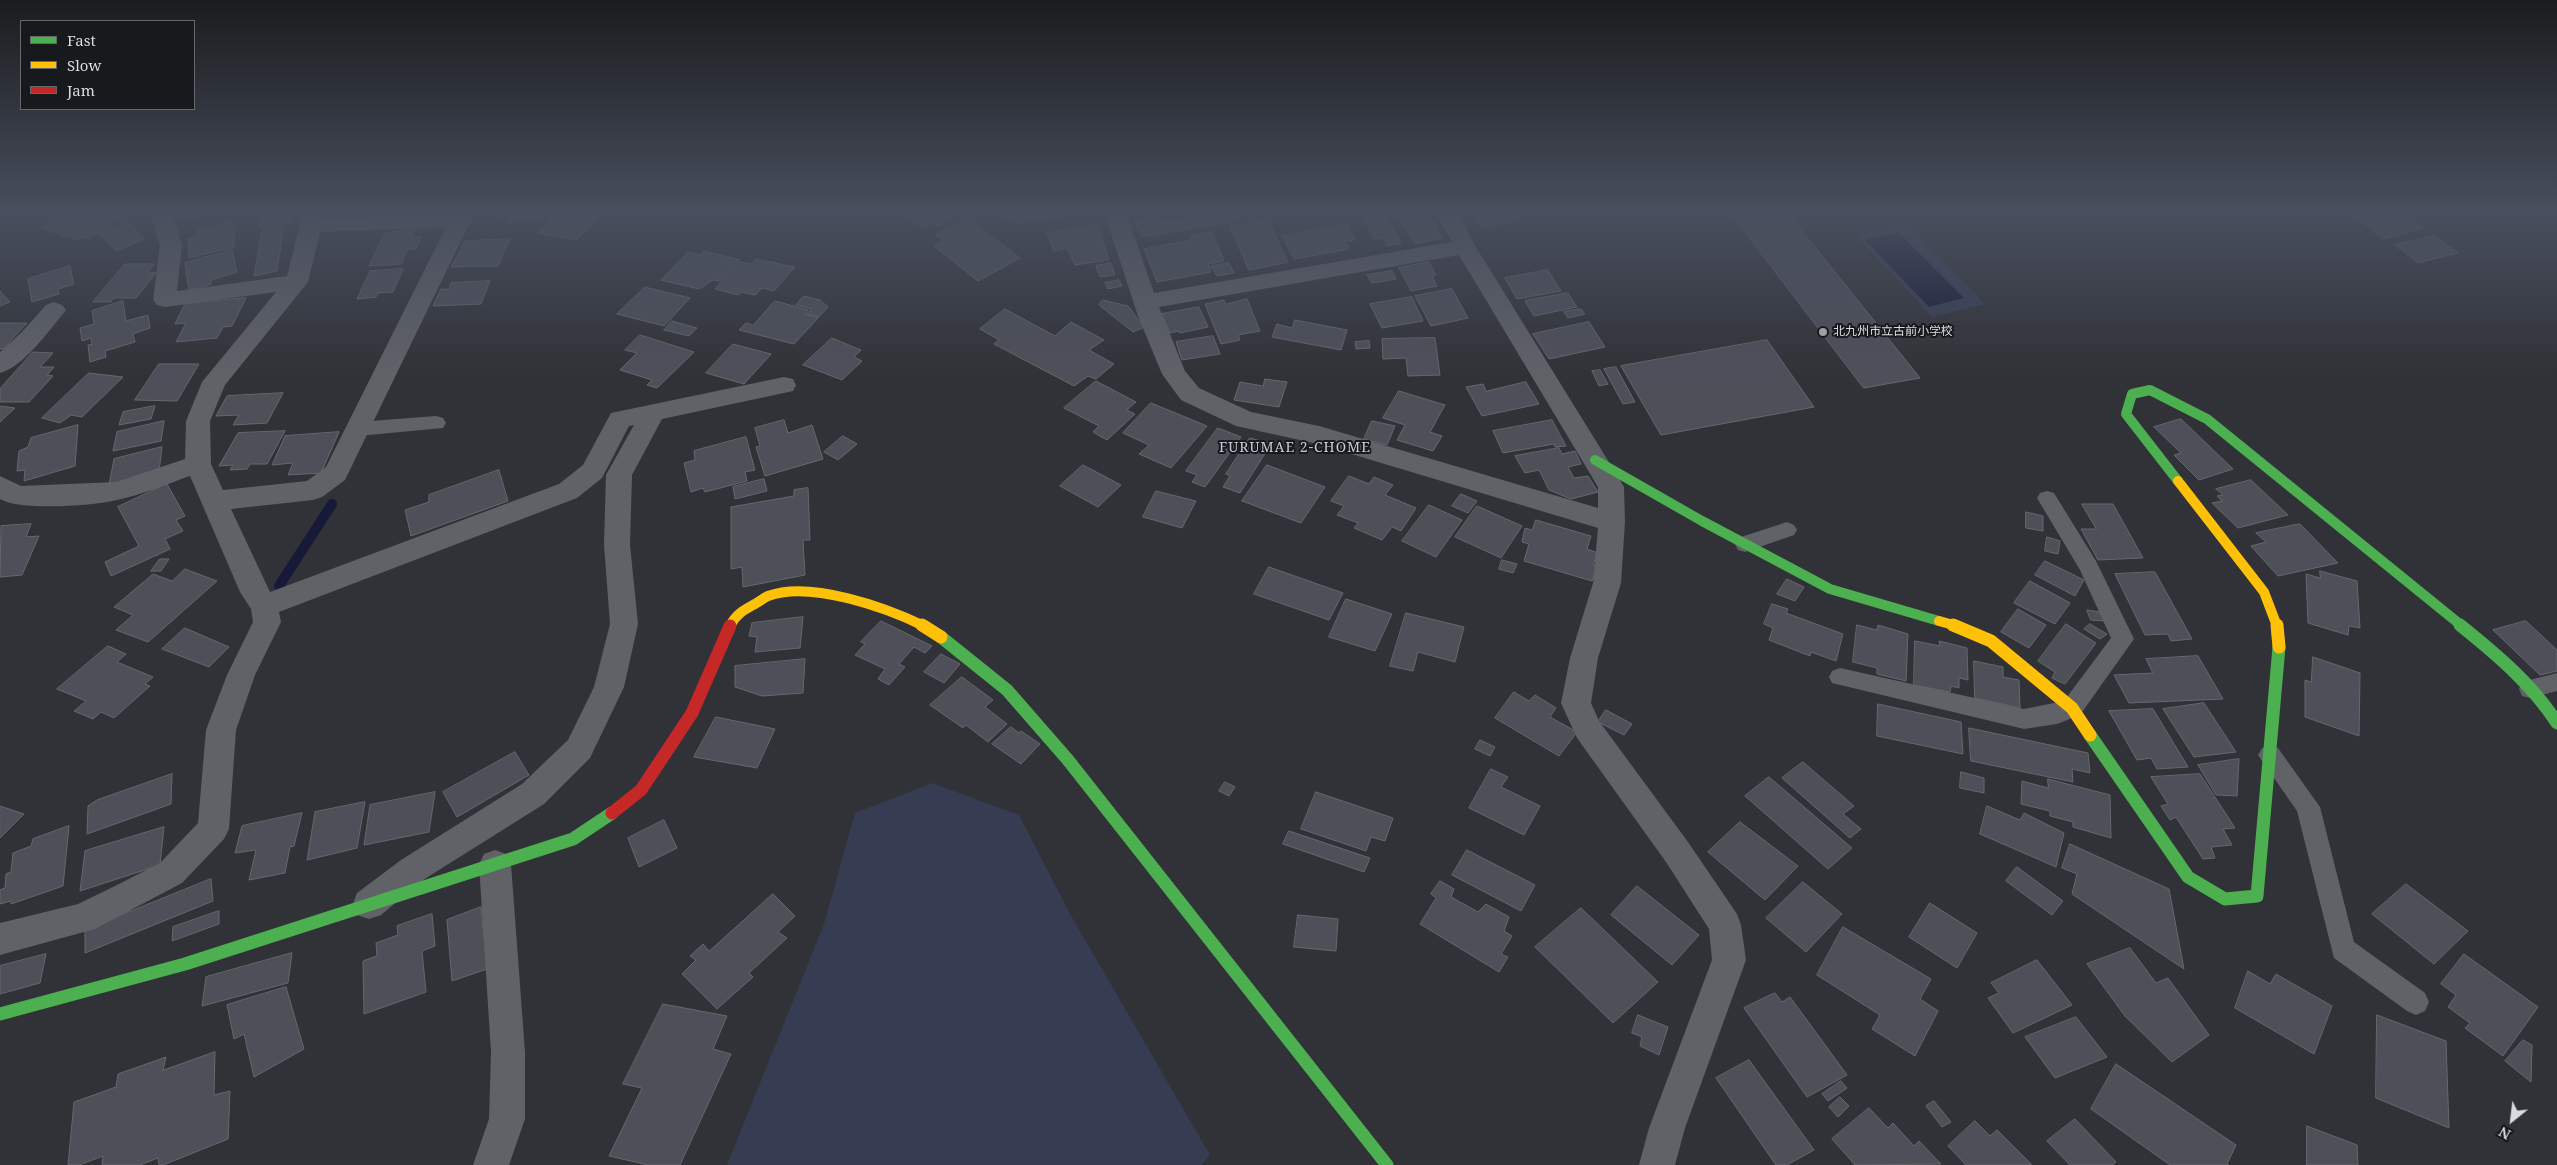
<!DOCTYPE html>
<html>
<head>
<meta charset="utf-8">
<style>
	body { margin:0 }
	#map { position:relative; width:2557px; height:1165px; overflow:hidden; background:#313237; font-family:"Noto Serif",serif }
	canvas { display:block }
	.legend { position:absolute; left:20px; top:20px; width:175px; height:90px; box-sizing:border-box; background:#18191d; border:1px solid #66676b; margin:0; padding:6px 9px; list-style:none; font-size:15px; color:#dadbe1 }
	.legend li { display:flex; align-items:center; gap:10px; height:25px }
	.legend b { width:25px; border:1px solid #66676b }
	.north { position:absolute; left:2487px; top:1095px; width:50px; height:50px; -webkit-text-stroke:4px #18191d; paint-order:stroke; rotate:209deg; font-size:14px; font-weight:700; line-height:20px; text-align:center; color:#dadbe1 }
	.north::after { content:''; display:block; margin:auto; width:18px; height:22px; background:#dadbe1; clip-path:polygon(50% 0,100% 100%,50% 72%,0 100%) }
</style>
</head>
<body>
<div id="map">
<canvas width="2557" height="1165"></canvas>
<ul class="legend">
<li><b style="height:6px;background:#4caf50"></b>Fast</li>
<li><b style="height:6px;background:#ffc107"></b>Slow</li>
<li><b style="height:6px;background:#c62828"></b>Jam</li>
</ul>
<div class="north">N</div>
</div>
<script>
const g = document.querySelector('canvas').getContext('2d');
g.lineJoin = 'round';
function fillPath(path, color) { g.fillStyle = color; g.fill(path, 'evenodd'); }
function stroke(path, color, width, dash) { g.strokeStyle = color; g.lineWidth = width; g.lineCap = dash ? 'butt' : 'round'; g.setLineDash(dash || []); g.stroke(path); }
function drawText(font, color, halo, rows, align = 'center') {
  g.font = font + ' "Noto Serif","Noto Sans JP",serif'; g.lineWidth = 4; g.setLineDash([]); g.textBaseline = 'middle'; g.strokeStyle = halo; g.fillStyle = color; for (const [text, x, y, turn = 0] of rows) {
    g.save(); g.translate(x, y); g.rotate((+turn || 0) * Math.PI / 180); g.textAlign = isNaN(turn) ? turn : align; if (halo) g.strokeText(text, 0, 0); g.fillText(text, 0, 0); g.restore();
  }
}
const green = new Path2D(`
	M1907,225l78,79 -53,13 -76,-82z
	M932,783l87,32 51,99 140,241 -9,10h-474l97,-241 31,-111z`);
const water = new Path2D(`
	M1898,232l66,66 -35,9 -64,-67z`);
const stream = new Path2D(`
	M279,586l53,-82`);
const building = new Path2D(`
	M69,212h46l10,3 -37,24 -5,-2 -6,3 -34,-12z
	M183,212h49l-52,6z
	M257,212h34l-2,11 -31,4 3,-9h-6z
	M501,212h42l-3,8 -33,2 3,-5h-11z
	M559,212h22l19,4 -24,24 -38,-7z
	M922,212h36l-9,4 4,3 -16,8 -5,-4 -9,5 -13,-10z
	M1000,212h72l1,3 -59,8z
	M1225,212h14l3,8 -101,17 -6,-16 18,-3 1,6z
	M1360,212h24l17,31 -14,3 -4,-8 -9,1z
	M1395,212h31l-28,5z
	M1468,212h45l5,8 -36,7 -8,-11h-4z
	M1730,212h57l133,166 -56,10z
	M2348,212h53l23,16 -40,11z
	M1429,213l13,25 -27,6 -16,-25z
	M968,218l52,40 -42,23 -44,-35 10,-5 -8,-6z
	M1268,220l20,42 -39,8 -19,-43z
	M128,221l16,18 -28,12 -17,-17z
	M235,221l-1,26 -45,11 -1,-19 9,-2v-7z
	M1347,224l9,16 -11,1 4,8 -55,10 -12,-23z
	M1098,225l11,35 -34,5 -8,-17 -13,3 -7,-18z
	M284,226l-7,45 -23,5 8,-46z
	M416,229l-5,9 11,-1 -7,12h-7l-7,15 -32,2 16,-33z
	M1212,232l12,29 -16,3 3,8 -54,10 -13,-33 46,-9 1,-4z
	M2435,236l23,17 -40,10 -23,-18z
	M510,239l-12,27 -47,1 14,-26z
	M232,250l5,22 -26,8v4l-22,7 -4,-28z
	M704,251l36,9 -20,21 -7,-1 -14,9 -38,-9 27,-28 14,3z
	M756,259l39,8 -21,24 -12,-3 -7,7 -14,-3 -3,3 -23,-6 25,-27 11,2z
	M1429,262l7,13 -4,1 5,10 -26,5 -12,-23z
	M1111,263l4,12 -15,2 -4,-11z
	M1229,263l5,10 -17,3 -6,-10z
	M125,264h29l-6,8 8,1 -20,25h-23l-2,4h-18z
	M70,266l4,18 -16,5 1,5 -27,8 -4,-23z
	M403,269l-10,23 -15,1 -2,4 -19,2 13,-28z
	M1548,270l13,21 -44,8 -12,-21z
	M1392,271l4,8 -24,4 -5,-8z
	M1119,280l3,6 -14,3 -3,-6z
	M490,281l-9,23 -48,2 8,-17h8l2,-6z
	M645,287l45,11 -26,28 -47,-12z
	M1452,289l16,29 -37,8 -16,-30z
	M0,291l10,11 -10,4z
	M1568,293l9,14 -43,9 -9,-15z
	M804,296l16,4 8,7 -9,10 -12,-3 4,-5 -15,-4z
	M1412,297l11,24 -41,7 -12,-24z
	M246,298l-14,28 -9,1 -6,11 -41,4 10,-19 -11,1 10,-20z
	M1247,299l13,32 -22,4 2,5 -19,4 -16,-40 19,-4 2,4z
	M1103,300l25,6 16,21 -11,5 -34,-27z
	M123,301l3,20 22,-6 2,13 -17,6 2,8 -30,9 1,6 -16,5 -2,-17 4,-1 -1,-6 -9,3 -2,-13 14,-4 -2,-13z
	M775,301l33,9 -3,4 13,4 -24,26 -55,-14 7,-7 7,2z
	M1199,307l9,20 -28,6 -1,-2 -9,2 -8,-19z
	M1005,309l50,27 16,-14 33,18 -15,10 25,14 -18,15 -8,-3 -14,10 -80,-42 5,-4 -19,-11z
	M1581,309l4,5 -17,4 -4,-6z
	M1295,320l52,10 -6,20 -69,-13 5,-13 15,4z
	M672,321l25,7 -8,8 -25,-6z
	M1589,322l16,25 -56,12 -16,-25z
	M0,323h27l-24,26h-3z
	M640,335l54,17 -37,36 -10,-3 5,-5 -32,-10 17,-17 -12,-3z
	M1213,336l7,18 -38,6 -6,-18z
	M832,338l29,12 -7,7 8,4 -20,19 -39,-15z
	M1435,338l5,37 -32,1 -2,-18 -23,1 -1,-20z
	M1767,340l47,67 -153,28 -40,-69z
	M1369,341l1,7 -14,1 -1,-7z
	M733,344l38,10 -27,30 -38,-11z
	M33,352l20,1 -13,14h14l-7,8 6,1 -24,26h-29v-13z
	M159,364h40l-22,37 -42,-1z
	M1616,367l19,35 -12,2 -19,-35z
	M1600,370l8,14 -9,2 -7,-15z
	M89,373l34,4 -41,40 -11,-2 -11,8 -18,-5z
	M1265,379l22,3 -8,25 -45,-7 6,-18 23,4z
	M1096,381l40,21 -9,8 8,4 -28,26 -14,-8 6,-6 -35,-18z
	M1526,382l13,22 -57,12 -16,-29 17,-3 3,7z
	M1399,391l46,14 -15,27 12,4 -9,15 -36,-11 8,-15 -22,-7z
	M283,393l-16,30 -34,2 6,-10 -23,1 11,-20z
	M1151,403l56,23 -36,42 -32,-14 10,-9 -26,-12z
	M0,406l15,2 -15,14z
	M155,406l-4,13 -32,6 4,-13z
	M2181,419l52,50 -34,11 -25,-25 7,-2 -27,-26z
	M784,420l4,13 24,-8 11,34 -58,17 -9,-29 4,-1 -5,-18z
	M1552,420l14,26 -11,1 -1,-3 -51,9 -10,-22z
	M164,421l-3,20 -48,10 4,-19z
	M1372,421l23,5 -8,19 -23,-6z
	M78,425l-3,41 -51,15 1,-11 -8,1 2,-20 9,-4 3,-9z
	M1218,428l23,9 -36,50 -13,-5 5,-7 -11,-4z
	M285,431l-18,33h-17l-3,5 -17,1 3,-5 -14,1 19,-33z
	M339,432l-18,41 -33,2 5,-12 -21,2 13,-29z
	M843,436l14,8 -19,16 -14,-8z
	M746,437l9,33 -10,2 2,9 -42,11 -2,-4 -12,4 -7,-29 11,-3 -1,-9z
	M1250,438l21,6 -31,49 -17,-6 7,-11 -4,-2z
	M162,447l-3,25 -50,13 5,-26z
	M1559,448l3,6 13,-3 6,13 -13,3 6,11 14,-2 10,16 -27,7 -22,-9 -10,-20 -14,3 -10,-17z
	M1083,465l38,20 -23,22 -38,-21z
	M1267,465l58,22 -24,36 -59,-22z
	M499,470l9,31 -97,35 -6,-26 24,-8v-7z
	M1349,476l20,8 5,-7 19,8 -8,10 31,13 -15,23 -9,-4 -10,13 -28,-12 4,-5 -21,-8 7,-9 -13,-5z
	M764,479l3,12 -32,8 -2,-12z
	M2251,480l37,35 -50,13 -26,-25 10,-2 -5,-5 6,-1 -7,-6z
	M167,484l18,32 -9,4 7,11 -18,8 5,10 -59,27 -6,-14 34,-16 -21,-39z
	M808,488l2,52h-7l2,35 -62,12 -1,-20 -11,2v-62l63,-11v-6z
	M1156,491l40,10 -14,27 -39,-11z
	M1461,494l16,7 -9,12 -16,-7z
	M2082,504h31l30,54 -45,2 -17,-31h15z
	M1429,505l33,15 -26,37 -34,-16z
	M1477,506l45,20 -21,32 -46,-21z
	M2026,512l17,4v15l-17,-3z
	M1536,520l55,16 -4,13 11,4 -5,11 5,2 -6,15 -68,-20 5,-17 -7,-2 3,-14 7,2z
	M31,524l-5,13 13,-1 -17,39 -22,2 1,-51z
	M2300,524l38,39 -60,13 -27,-30 15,-4 -10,-9z
	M2047,537l13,4 -2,13 -13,-3z
	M160,559h9l-8,12h-10z
	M1502,560l15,4 -4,9 -14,-4z
	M2045,561l39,19 -9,16 -40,-21z
	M1269,567l74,26 -14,27 -75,-26z
	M185,569l32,12 -69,61 -32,-12 17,-15 -19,-8 39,-33 19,7z
	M2320,571l37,10 3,47 -11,-2 -1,9 -40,-12 -2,-49 14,4z
	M2155,572l37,67 -21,2 -3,-7 -23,1 -30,-61z
	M1787,579l17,8 -9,14 -18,-7z
	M2030,581l40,22 -15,21 -41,-21z
	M1346,599l46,15 -17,37 -46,-14z
	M1772,604l16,5 -2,4 57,21 -7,27 -25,-9 -1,4 -41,-16 4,-12 -9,-4z
	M2018,609l28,16 -17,23 -28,-16z
	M2087,610l13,2 4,9 -13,-1z
	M1406,613l58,14 -9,35 -37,-10 -5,19 -23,-5z
	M803,617l-3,31 -45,4 2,-15 -8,-1 3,-13z
	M881,621l51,25 -7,7 -11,-6 -15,17 6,3 -16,18 -11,-6 7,-10 -30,-14 10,-11 -4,-2z
	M2526,621l31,29v21l-17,4 -47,-45z
	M2066,624l30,19 -31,41 -13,-6 3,-6 -17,-11z
	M2090,624l17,10 -7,5 -16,-10z
	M1857,625l20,5 1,-5 30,9 -2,47 -29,-7v-6l-24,-6z
	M185,628l44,19 -20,20 -47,-18z
	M1915,641l25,5 -1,-5 28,7 1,32 -9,-2v10l-8,-2 -1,6 -36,-7z
	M108,646l18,8 -9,8 36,15 -8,7 5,2 -36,32 -13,-6 -8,7 -19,-8 12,-10 -29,-12z
	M941,654l19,10 -16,19 -20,-11z
	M2198,656l25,43 -94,4 -15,-28 39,-2 -7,-14z
	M2313,657l47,16 -1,63 -54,-19v-37l6,2z
	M805,659l-2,34 -41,3 -27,-9v-21z
	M1974,661l29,6v10l16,3 1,28 -45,-10z
	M962,677l31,23 -8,7 22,17 -19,18 -22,-17 -3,3 -33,-23z
	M1514,692l15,9 6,-6 21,13 -6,9 27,15 -18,24 -64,-38z
	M2204,703l32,49 -42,5 -31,-48z
	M1878,704l83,18 2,32 -86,-18z
	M2153,709l35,58 -31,2 -6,-11 -14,2 -28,-49z
	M1606,710l26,14 -8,11 -26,-13z
	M716,717l59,12 -18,39 -63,-11z
	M1011,727l8,6 2,-2 19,13 -19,20 -29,-20z
	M1969,728l119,25 2,20 -18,-4 1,13 -102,-21z
	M1480,740l15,7 -5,9 -15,-7z
	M515,752l14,23 -72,42 -14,-25z
	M2239,759l-2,37 -21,-1 -18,-30z
	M1803,762l51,44 -11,8 18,15 -11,9 -68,-60z
	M1491,769l17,8 -7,10 39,19 -16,29 -55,-27z
	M1961,772l23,6v15l-24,-5z
	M172,774l-1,30 -84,30 1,-28 9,-6z
	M2200,774l35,54 -12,1 9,16 -21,2 4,11 -12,1 -27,-42 -6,3 -9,-14 7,-2 -17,-27z
	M1769,777l83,71 -24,21 -83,-73z
	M2048,779l62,16 1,43 -38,-11v-5l-23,-6v-5l-29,-7 1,-23 26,7z
	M1225,782l10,5 -6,9 -10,-5z
	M435,792l-6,40 -65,13 6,-40z
	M1316,792l77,26 -8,23 -14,-4 -5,14 -65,-22z
	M365,802l-8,46 -50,12 8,-48z
	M0,806l24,8 -24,24z
	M1987,806l33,14 4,-7 40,20 -8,34 -76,-33z
	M302,813l-8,33 -4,1 -5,26 -36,7 7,-30 -21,3 7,-27z
	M664,820l13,28 -38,19 -11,-29z
	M1740,822l58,44 -33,34 -57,-48z
	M69,826l-6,60 -52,18v-3l-11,3v-14l5,-2 1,-14 5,-2 2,-19 18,-7 2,-7z
	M164,827l-4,38 -80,26 5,-40z
	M1289,831l81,27 -6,14 -81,-28z
	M2070,844l99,45 15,80 -112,-75 5,-20 -15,-6z
	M1467,850l68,35 -14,26 -69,-36z
	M2017,867l46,34 -11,14 -46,-34z
	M211,879l2,22 -128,52v-23z
	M1440,881l14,8 -3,8 27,15 8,-8 23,13 -5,14 8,5 -11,18 7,3 -9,15 -79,-48 16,-26 -5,-4z
	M1803,882l39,32 -36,38 -40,-34z
	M2406,884l62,47 -34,33 -62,-50z
	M1637,886l62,49 -27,30 -61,-50z
	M773,894l22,22 -17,16 9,6 -38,35 4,4 -36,32 -35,-35 14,-14 -6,-4 13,-12 6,7z
	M1930,903l47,30 -20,35 -48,-31z
	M481,907l6,62 -35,12 -5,-61z
	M1581,908l77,74 -45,41 -78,-76z
	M219,911v13l-47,17 1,-14z
	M432,914l3,32 -13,5 4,41 -62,22 -1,-53 14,-5 -1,-13 22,-8 -1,-9z
	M1298,915l40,4 -2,32 -42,-4z
	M1843,927l88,52 -11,20 18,12 -23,45 -43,-27 8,-14 -63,-40z
	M2130,948l26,35 12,-5 41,57 -37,27 -47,-46 -38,-52z
	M292,953l-4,30 -86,23 4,-29z
	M46,954l-6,29 -40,11v-28z
	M2464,954l74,53 -35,49 -38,-28 5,-5 -22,-16 8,-12 -15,-11z
	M2037,960l35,45 -59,28 -25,-35 11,-5 -8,-10z
	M2248,971l22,13 6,-10 56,32 -18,48 -79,-46z
	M286,987l18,62 -50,28 -10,-43 -10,5 -7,-34z
	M1775,993l7,9 8,-5 57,78 -40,22 -63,-89z
	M663,1004l64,12 -14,33 18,5 -51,111h-32l-39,-9 33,-68 -19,-4z
	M1638,1015l30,12 -9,28 -19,-9 2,-9 -10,-4z
	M2377,1015l69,26 3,87 -73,-30z
	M2076,1017l31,40 -52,21 -30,-41z
	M2523,1040l9,5 -1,37 -26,-21z
	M215,1052l-1,43 16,-4 -2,48 -65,26h-4l-1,-7 -18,7h-38l1,-9 -24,9h-11l6,-63 42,-15 2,-13 48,-17 -3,13z
	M1749,1060l65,90 -27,15h-11l-60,-87z
	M2116,1064l120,81 -9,19 2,1h-59l-79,-56z
	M1841,1081l6,7 -19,13 -6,-7z
	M1840,1097l9,9 -11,11 -9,-10z
	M1934,1101l17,21 -9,5 -16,-21z
	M1869,1108l19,20 5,-5 21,23 5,-5 22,23 -86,1 -23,-26z
	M2075,1119l41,43 -4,3h-42l-23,-24z
	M1975,1121l15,15 7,-6 35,35h-66l-18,-19z
	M2307,1126l50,19 1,20h-51z`);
const lane = new Path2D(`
	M436,416l7,2 3,5 -3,5 -85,8 -7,-2 -3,-5 3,-5 7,-2z
	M2047,491l7,2 42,68 38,78 -54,76 -23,9 -33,5 -192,-46 -3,-6 3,-6 8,-3 184,41 40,-8 47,-63 -31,-68 -43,-72 3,-5z
	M1787,522l7,3 3,5 -3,5 -49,17 -7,-2 -3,-6 3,-6z
	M2557,673v18l-27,7 -8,-2 -3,-7 3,-7z
	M2270,745l8,3 42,59 34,135 71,51 4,9 -4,9 -9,4 -9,-4 -73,-53 -37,-147 -39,-56 4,-7z`);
const street = new Path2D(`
	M150,212h22l10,33 -5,46 110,-15 16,-64h22l-2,7 152,-7 -130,268 -23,17 -9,3 -82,9 39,83 289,-108 24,-19 28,-52 173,-36 9,2 3,6 -3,6 -9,2 -122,26 -30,56 -2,70 8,79 -14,63 -34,71 -46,46 -121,76 -42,35 -12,4 -12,-4 -4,-11 4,-11 44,-33 121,-76 46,-44 26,-53 16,-63 -6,-79 2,-70 28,-50 -5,1 -27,52 -25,20 -298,114 2,10 -26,53 -19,55 -7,99 -5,10 -42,44 -87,46 -95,26v-32l78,-19 37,-18 45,-23 38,-40 8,-93 21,-55 26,-53 -2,-13 -11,-17 -50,-116c-23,8 -48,19 -73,24 -24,6 -97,11 -117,-1v-23l21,10 95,-4 69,-23 1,-38 16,-39 74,-90 -111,15 -8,-2 -4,-5 7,-55zM446,227l-120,240 -19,14 -84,9 -12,-26 -1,-43 15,-36 83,-103 12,-50z
	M1104,212h22l28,81 298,-51 -16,-30h22l18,35 144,233 4,7 1,35 -4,61 -23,75 -7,45 8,18 89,121 49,72 4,11 5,35 -61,168 -10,37h-36l10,-37 63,-168 -3,-31 -43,-67 -89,-124 -16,-35 9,-45 23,-75 5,-55 -280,-84 -82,-18 -55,-26 -19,-26 -24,-58zM1459,255l139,232v21l-279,-82 -68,-14 -52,-24 -14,-17 -26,-64z
	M54,302l8,3 4,5 -4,5c-15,18 -39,52 -62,58v-21l21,-19 25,-28z
	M495,850l11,4 5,10 14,188v67l-16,46h-36l16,-46 2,-67 -12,-188 5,-10z`);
const fastFar1 = new Path2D(`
	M1595,460l107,61 128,68 109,32
	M2178,481l-52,-67 6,-20 18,-4 57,29 255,207`);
const fast = new Path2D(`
	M2460,625c36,29 72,59 97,98
	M941,637l66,53 61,70 319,405
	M2090,735l98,142 37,22 32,-3 22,-249
	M0,1014l185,-50 388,-125 39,-26`);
const slowFar1 = new Path2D(`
	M2178,481l86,111 13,34
	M1939,621l18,5
	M730,626c6,-12 14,-16 25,-22 5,-3 9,-6 13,-8 42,-16 119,12 156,30`);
const slow = new Path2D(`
	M922,625l19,12
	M1953,625l38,16 81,67 18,27
	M2277,625l2,22`);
const jam = new Path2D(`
	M612,813l29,-23 51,-77 38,-87`);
const markers = [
	[1823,332,5,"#9fa0a6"]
];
const poiNames = [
	["北九州市立古前小学校",1833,332]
];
const neighbourhoodNames = [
	["FURUMAE 2-CHOME",1295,448]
];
fillPath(green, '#363c52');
fillPath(water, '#161938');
stroke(stream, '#161938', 10);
fillPath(building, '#4d4f59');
stroke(building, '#67686c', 1);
fillPath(lane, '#606268');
fillPath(street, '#606268');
stroke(fastFar1, '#4caf50', 10);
stroke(fast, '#4caf50', 13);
stroke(slowFar1, '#ffc107', 10);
stroke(slow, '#ffc107', 13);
stroke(jam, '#c62828', 13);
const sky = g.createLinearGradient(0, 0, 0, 375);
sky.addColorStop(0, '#1b1c1e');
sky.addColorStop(0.57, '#484f5e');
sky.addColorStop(1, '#484f5e00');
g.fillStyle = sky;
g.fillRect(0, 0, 2557, 375);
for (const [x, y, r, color] of markers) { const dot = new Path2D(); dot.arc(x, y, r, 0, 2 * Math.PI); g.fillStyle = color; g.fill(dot); stroke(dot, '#18191d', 2); }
drawText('12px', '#dadbe1', '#18191d', poiNames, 'left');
g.letterSpacing = '1px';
drawText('14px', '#c8cbd7', '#18191d', neighbourhoodNames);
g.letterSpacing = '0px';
</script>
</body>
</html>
